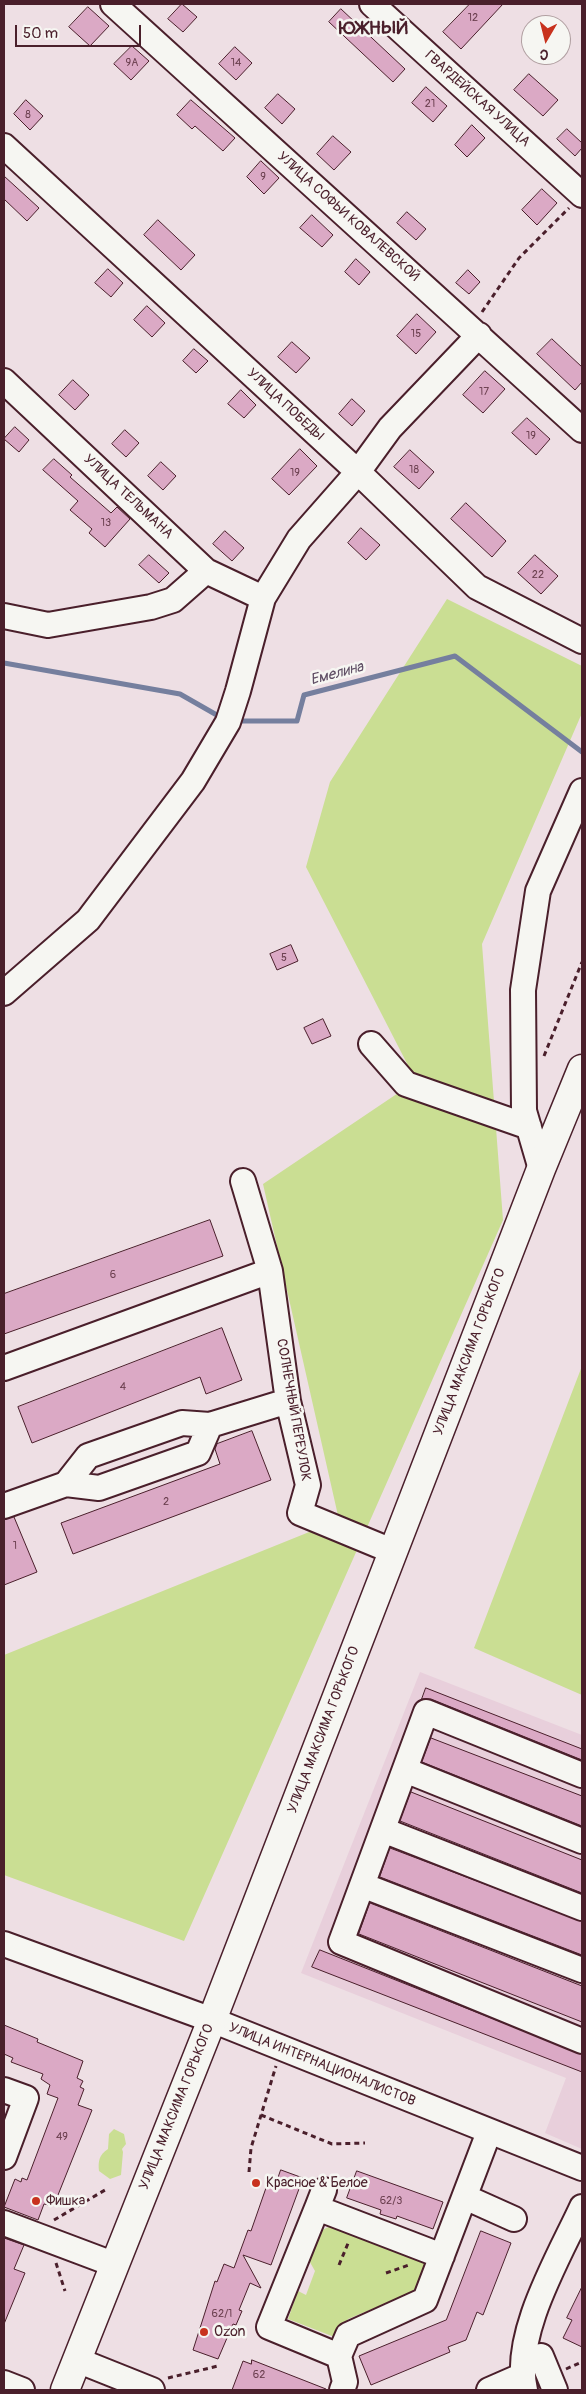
<!DOCTYPE html>
<html>
<head>
<meta charset="utf-8">
<style>
	body { margin:0 }
	#map { position:relative; width:586px; height:2394px; overflow:hidden; background:#eedfe4; font-family:Pangolin,sans-serif }
	canvas { display:block }
	.frame { position:absolute; inset:0; border:5px solid #4a1f2b; pointer-events:none }
	.north { position:absolute; left:521px; top:15px; width:50px; height:50px; box-sizing:border-box; background:#f6f6f2; border:1px solid #b1a0a2; border-radius:50%; rotate:188deg; font-size:14px; font-weight:700; line-height:20px; text-align:center; color:#4a1f2b }
	.north::after { content:''; display:block; margin:auto; width:18px; height:22px; background:#c8321e; clip-path:polygon(50% 0,100% 100%,50% 72%,0 100%) }
	.scale { position:absolute; left:15px; top:25px; width:126px; height:22px; box-sizing:border-box; border:2px solid #4a1f2b; border-top:0; padding-left:6px; font-size:15px; line-height:18px; white-space:nowrap; color:#4a1f2b; -webkit-text-stroke:4px #f6f6f2; paint-order:stroke }
</style>
</head>
<body>
<div id="map">
<canvas width="586" height="2394"></canvas>
<div class="frame"></div>
<div class="north">С</div>
<div class="scale">50 m</div>
</div>
<script>
const g = document.querySelector('canvas').getContext('2d');
g.lineJoin = 'round';
function fillPath(path, color) { g.fillStyle = color; g.fill(path, 'evenodd'); }
function stroke(path, color, width, dash) { g.strokeStyle = color; g.lineWidth = width; g.lineCap = dash ? 'butt' : 'round'; g.setLineDash(dash || []); g.stroke(path); }
function drawText(font, color, halo, rows, align = 'center') {
  g.font = font + ' Pangolin,sans-serif'; g.lineWidth = 5; g.setLineDash([]); g.textBaseline = 'middle'; g.strokeStyle = halo; g.fillStyle = color; for (const [text, x, y, turn = 0] of rows) {
    g.save(); g.translate(x, y); g.rotate((+turn || 0) * Math.PI / 180); g.textAlign = isNaN(turn) ? turn : align; if (halo) g.strokeText(text, 0, 0); g.fillText(text, 0, 0); g.restore();
  }
}
const built = new Path2D(`
	M420,1672l162,63v414l-37,-16 21,-55 -265,-105z`);
const green = new Path2D(`
	M447,599l135,67v47l-100,231 21,276 -319,721 -180,-66v-220l335,-135 -76,-336 153,-103 -110,-214 24,-85z
	M582,1366v329l-108,-47z
	M114,2129l10,5 2,10 -4,5 1,3 -2,23 -11,4 -11,-8c-1,-10 0,-16 9,-22l1,-15z
	M334,2225l95,34 -11,31 -70,29 -11,19 -49,-19 10,-28 8,4 9,-24 -8,-14c6,-16 9,-27 27,-32z`);
const stream = new Path2D(`
	M4,663l176,31 42,24
	M235,721h62l7,-26 151,-39 127,96`);
const building = new Path2D(`
	M182,4l15,13 -14,15 -15,-13z
	M470,4h33l-42,45 -18,-17z
	M88,7l21,19 -19,20 -21,-19z
	M341,9l64,60 -12,13 -64,-60z
	M132,46l17,15 -18,19 -17,-16z
	M235,47l17,16 -16,17 -17,-16z
	M529,74l29,26 -15,16 -29,-26z
	M426,87l21,19 -14,16 -21,-19z
	M278,94l17,15 -13,15 -17,-16z
	M26,100l17,16 -13,14 -16,-16z
	M191,100l44,38 -12,13 -28,-25 -3,3 -15,-14z
	M472,125l13,13 -18,19 -12,-12z
	M567,129l15,14v5l-7,8 -18,-17z
	M333,136l18,16 -17,18 -17,-16z
	M261,161l18,17 -15,16 -17,-17z
	M4,176l35,32 -12,13 -23,-22z
	M542,189l15,14 -20,22 -15,-15z
	M407,212l19,17 -10,11 -19,-17z
	M312,215l21,20 -11,12 -22,-19z
	M158,220l37,35 -14,15 -37,-35z
	M356,259l14,13 -11,13 -14,-13z
	M108,269l15,14 -12,14 -16,-14z
	M468,270l12,12 -11,12 -13,-11z
	M147,306l18,17 -13,14 -18,-17z
	M417,314l19,18 -20,22 -19,-18z
	M552,339l30,28v15l-7,8 -38,-36z
	M292,342l18,16 -14,15 -18,-16z
	M194,349l14,12 -12,12 -13,-12z
	M485,371l20,18 -22,24 -20,-18z
	M73,380l16,15 -14,15 -16,-15z
	M241,390l15,15 -12,13 -16,-14z
	M352,399l13,12 -13,15 -13,-12z
	M527,418l23,21 -14,16 -24,-22z
	M15,427l14,13 -10,12 -15,-13z
	M125,430l14,13 -13,14 -14,-13z
	M300,449l17,17 -28,29 -17,-16z
	M410,450l24,22 -15,17 -25,-22z
	M54,459l18,16 -2,2 41,36 6,-6 13,12 -25,28 -16,-14 3,-4 -22,-19 8,-9 -35,-31z
	M161,462l15,14 -13,14 -15,-14z
	M466,503l40,38 -14,16 -41,-38z
	M361,528l19,17 -14,15 -18,-17z
	M225,531l19,17 -12,13 -19,-17z
	M149,555l20,18 -10,10 -20,-18z
	M535,555l23,21 -17,18 -23,-21z
	M291,945l7,16 -21,9 -7,-16z
	M323,1019l8,17 -19,8 -8,-16z
	M210,1220l13,36 -219,78v-40z
	M222,1328l20,52 -36,14 -6,-17 -168,66 -14,-36z
	M252,1431l19,49 -198,74 -12,-31 159,-59 -5,-15 2,-5z
	M14,1517l23,55 -33,13v-66z
	M426,1688l156,61v11l-151,-61h-9z
	M431,1738l151,58v30l-160,-64z
	M411,1792l171,68v33l-182,-72z
	M390,1848l192,73v34l-202,-78z
	M370,1903l212,83v36l-223,-88z
	M320,1950l262,104v18l-270,-105z
	M4,2025l34,14 -1,3 46,19 -6,17 6,3 -3,6 4,2 -6,16 14,5 -36,90 -4,-1 -3,6 -5,-1 -6,16 -34,-13 11,-28 6,3 1,-4 5,2 31,-82 -11,-4 3,-9 -9,-6 2,-5 -32,-12 2,-4 -9,-4z
	M281,2170l22,8 -32,87 -28,-10 18,33 -11,-5 -11,27 3,1 -6,14 -3,-1 -15,35 -25,-9 22,-69 2,1 7,-18 10,4 14,-38 3,1 16,-46 7,3z
	M357,2171l86,31 -10,27 -36,-13 -1,3 -16,-5 1,-4 -34,-12z
	M481,2231l30,12 -28,72 -6,-3 -11,28 -18,7 2,5 -79,33 -12,-29 87,-36z
	M4,2238l20,7 -10,24 11,4 -21,51z
	M582,2287v60l-19,-9 9,-18 -5,-2z
	M252,2360l74,29 -1,1h-93l11,-29 8,3z`);
const path = new Path2D(`
	M482,312l37,-54 50,-50
	M544,1056l38,-94
	M261,2115l71,29 33,-1
	M249,2172l2,-24 25,-82
	M54,2220l51,-30
	M56,2263l9,28
	M339,2265l10,-24
	M386,2273l23,-8
	M566,2369l16,-7
	M168,2378l50,-12`);
const minor = new Path2D(`
	M113,4l469,426
	M372,4l210,191
	M4,146l354,326 119,115 105,54
	M4,381l202,190 57,27
	M4,616l44,9 103,-18 22,-7 33,-29
	M4,993l84,-73 105,-139 35,-59 10,-31 25,-93 36,-59 59,-67 32,-44 89,-93
	M371,1044l35,40 123,43
	M541,1169l-17,-58 -1,-121 15,-99 44,-100
	M243,1181l27,90 18,130 20,84 -8,28 92,38
	M4,1368l266,-97
	M66,1484l33,4 99,-35 12,-28
	M4,1506l62,-22 22,-28 94,-33 28,2 78,-24
	M405,1770l177,71
	M582,1775l-156,-63 -85,230 241,99
	M383,1830l199,78
	M362,1885l220,85
	M4,1944l208,76 370,148
	M4,2090l22,8 -22,59
	M465,2197l49,22
	M317,2208l7,-18
	M4,2223l109,41
	M339,2356l-70,-29 48,-119 125,48
	M541,2356l14,34
	M77,2360l75,30
	M4,2383l18,7
	M342,2390l3,-8 -6,-26 9,-21 77,-35 64,-168
	M489,2390l32,-14
	M525,2390c-13,-55 34,-133 57,-183`);
const major = new Path2D(`
	M65,2390l147,-370 329,-851 41,-100`);
const markers = [
	[256,2183,5,"#c8321e"],
	[36,2201,5,"#c8321e"],
	[204,2332,5,"#c8321e"]
];
const numberNames = [
	["12",473,18],
	["9А",132,63],
	["14",236,63],
	["21",430,104],
	["8",28,115],
	["9",263,177],
	["15",416,334],
	["17",484,392],
	["19",531,436],
	["18",414,470],
	["19",295,473],
	["13",106,523],
	["22",538,575],
	["5",284,958],
	["6",113,1275],
	["4",123,1387],
	["2",166,1502],
	["1",15,1546],
	["49",62,2137],
	["62/3",391,2201],
	["62/1",222,2314],
	["62",259,2375]
];
const streetNames = [
	["ГВАРДЕЙСКАЯ УЛИЦА",477,99,42],
	["УЛИЦА СОФЬИ КОВАЛЕВСКОЙ",348,217,42],
	["УЛИЦА ПОБЕДЫ",285,405,43],
	["УЛИЦА ТЕЛЬМАНА",128,497,43],
	["УЛИЦА МАКСИМА ГОРЬКОГО",470,1352,-69],
	["СОЛНЕЧНЫЙ ПЕРЕУЛОК",293,1410,80],
	["УЛИЦА МАКСИМА ГОРЬКОГО",324,1730,-69],
	["УЛИЦА ИНТЕРНАЦИОНАЛИСТОВ",322,2065,22],
	["УЛИЦА МАКСИМА ГОРЬКОГО",177,2107,-68]
];
const poiNames = [
	["Красное & Белое",266,2183],
	["Фишка",46,2201],
	["Ozon",214,2332]
];
const waterNames = [
	["Емелина",337,674,-15]
];
const districtNames = [
	["ЮЖНЫЙ",374,29]
];
fillPath(built, '#e8cfdb');
fillPath(green, '#cade93');
stroke(stream, '#757f9e', 5);
fillPath(building, '#dba9c5');
stroke(building, '#4a1f2b', 1);
stroke(minor, '#4a1f2b', 28);
stroke(major, '#4a1f2b', 31);
stroke(path, '#4a1f2b', 3, [5, 4]);
stroke(minor, '#f6f6f2', 24);
stroke(major, '#f6f6f2', 28);
for (const [x, y, r, color] of markers) { const dot = new Path2D(); dot.arc(x, y, r, 0, 2 * Math.PI); g.fillStyle = color; g.fill(dot); stroke(dot, '#f6f6f2', 2); }
drawText('11px', '#6e4252', null, numberNames);
drawText('14px', '#4a1f2b', '#f6f6f2', streetNames);
drawText('14px', '#4a1f2b', '#f6f6f2', poiNames, 'left');
drawText('italic 15px', '#604f65', '#f6f6f2', waterNames);
g.letterSpacing = '1px';
drawText('bold 19px', '#4a1f2b', '#f6f6f2', districtNames);
g.letterSpacing = '0px';
</script>
</body>
</html>
